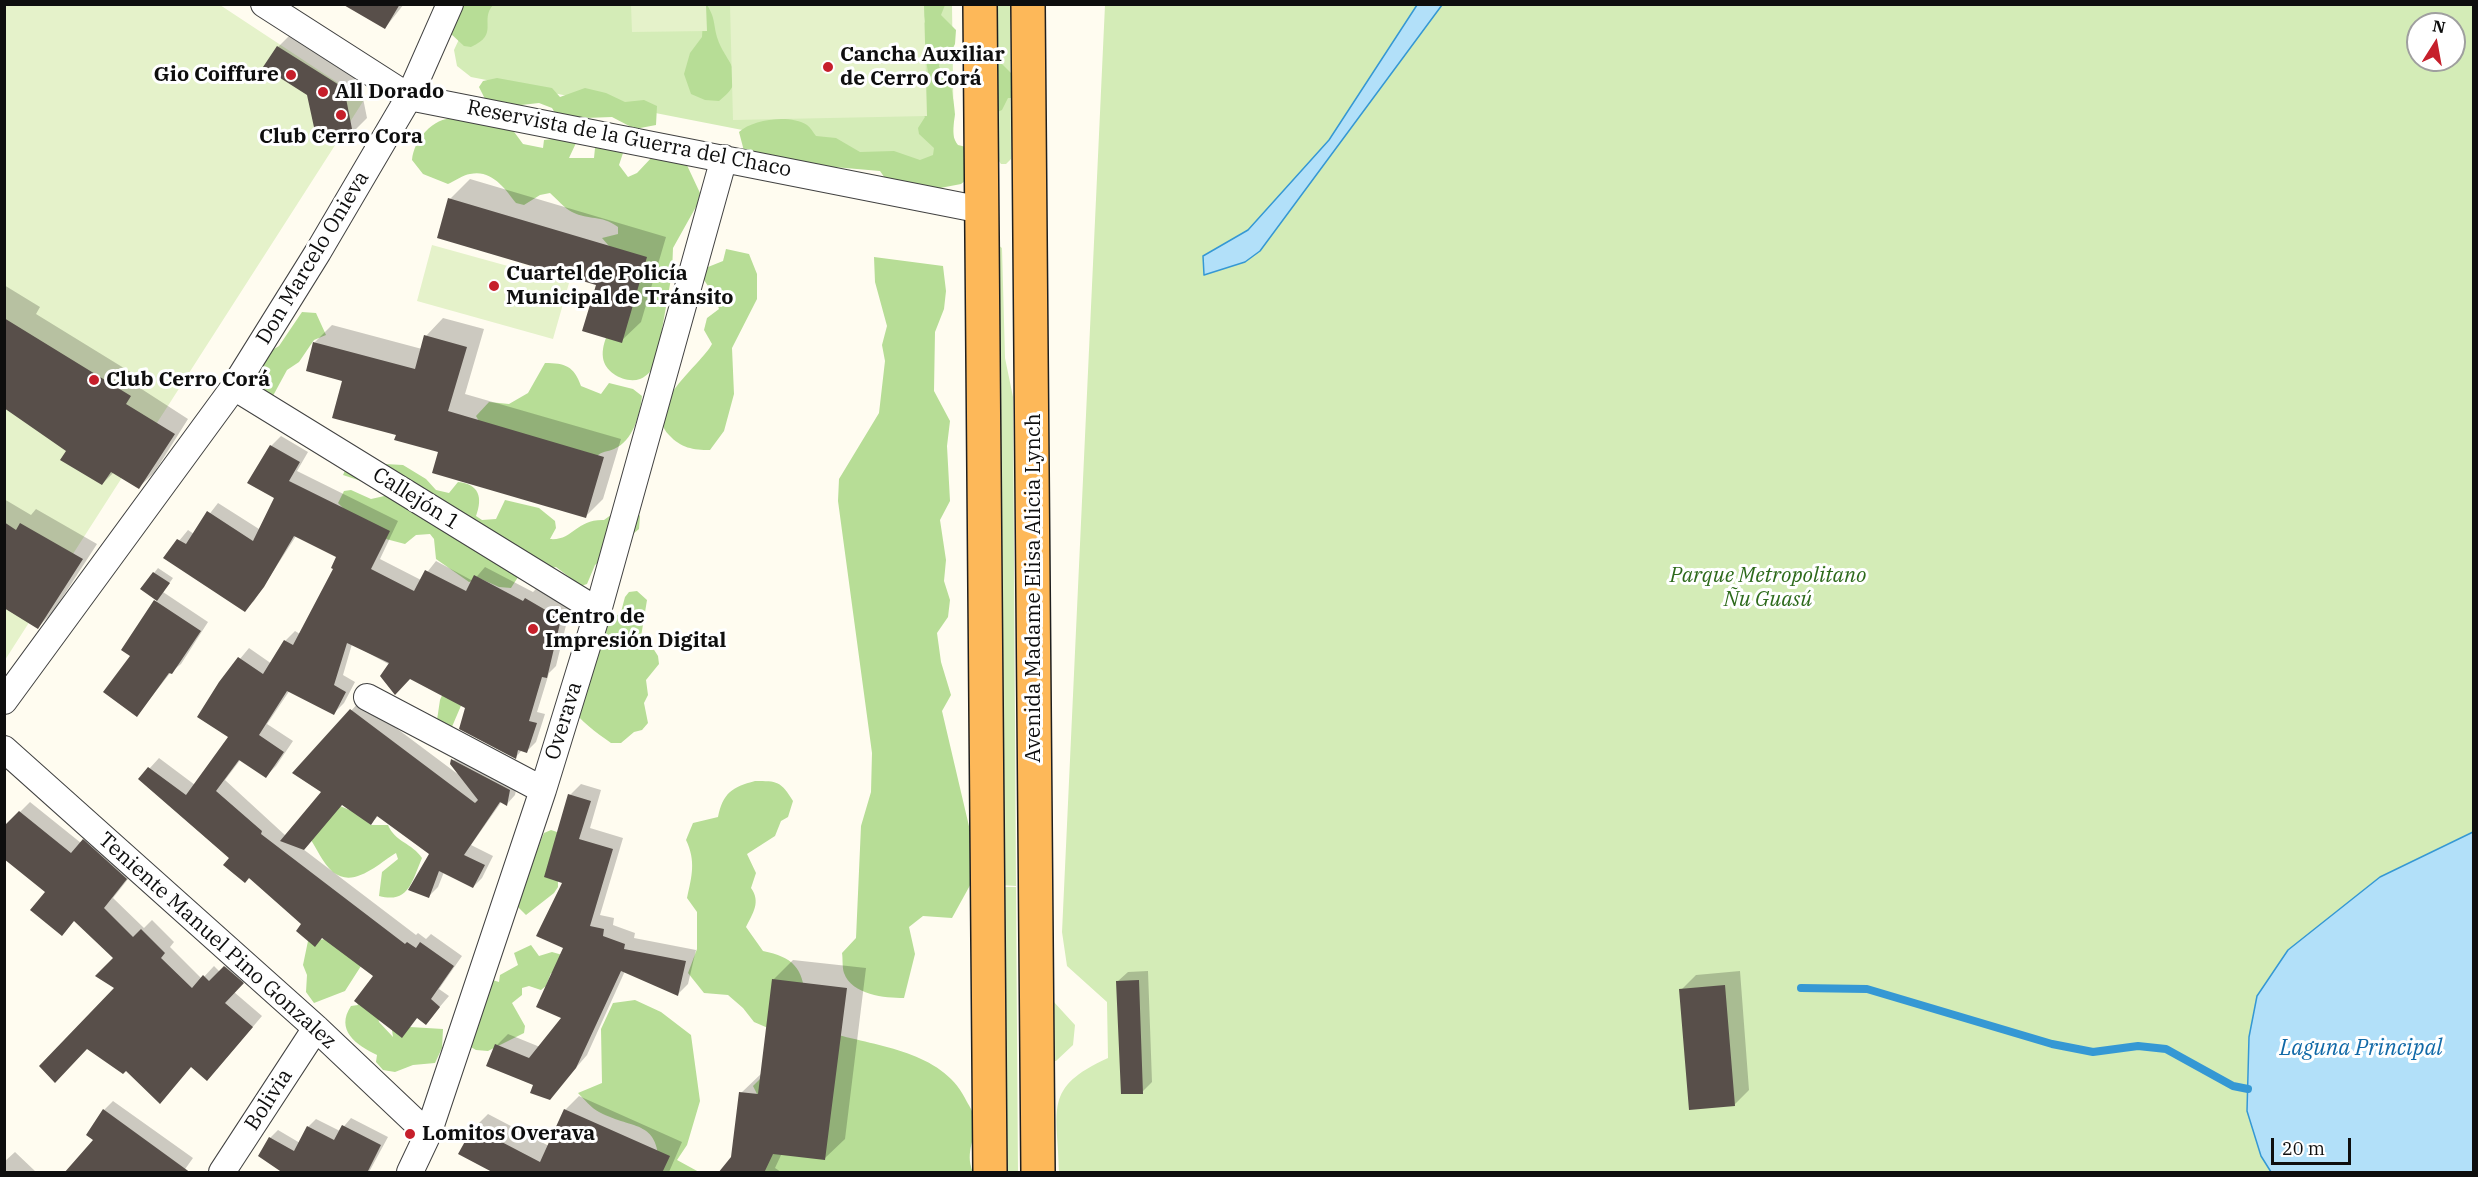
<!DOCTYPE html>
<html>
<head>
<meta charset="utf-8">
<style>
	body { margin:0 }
	#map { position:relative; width:2478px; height:1177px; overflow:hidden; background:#fffcf0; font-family:"IBM Plex Serif",serif }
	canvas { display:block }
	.frame { position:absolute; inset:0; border:6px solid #0e0e0e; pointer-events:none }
	.north { position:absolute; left:2406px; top:12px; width:60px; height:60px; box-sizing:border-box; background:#fff; border:2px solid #9f9f9f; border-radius:50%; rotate:11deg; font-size:16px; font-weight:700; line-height:24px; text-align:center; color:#0e0e0e }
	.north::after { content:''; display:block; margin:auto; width:21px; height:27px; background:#c61f2b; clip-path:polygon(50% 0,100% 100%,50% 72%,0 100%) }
	.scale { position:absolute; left:2271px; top:1138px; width:80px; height:27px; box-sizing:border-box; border:3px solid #0e0e0e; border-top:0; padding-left:8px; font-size:18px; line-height:21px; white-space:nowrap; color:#0e0e0e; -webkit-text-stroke:4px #fff; paint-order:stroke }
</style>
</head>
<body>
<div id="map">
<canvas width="2478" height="1177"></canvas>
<div class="frame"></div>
<div class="north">N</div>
<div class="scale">20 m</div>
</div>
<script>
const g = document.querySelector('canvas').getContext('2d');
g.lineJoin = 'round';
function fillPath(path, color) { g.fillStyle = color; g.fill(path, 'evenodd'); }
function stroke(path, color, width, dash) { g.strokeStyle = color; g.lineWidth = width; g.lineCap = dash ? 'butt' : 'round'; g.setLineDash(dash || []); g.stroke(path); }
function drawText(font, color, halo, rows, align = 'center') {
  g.font = font + ' "IBM Plex Serif",serif'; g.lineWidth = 6; g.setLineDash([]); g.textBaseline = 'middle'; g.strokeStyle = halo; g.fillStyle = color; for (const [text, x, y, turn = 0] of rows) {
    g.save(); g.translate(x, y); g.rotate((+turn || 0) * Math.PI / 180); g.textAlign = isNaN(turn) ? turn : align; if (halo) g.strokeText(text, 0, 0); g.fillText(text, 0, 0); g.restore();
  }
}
const green = new Path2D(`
	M475,5h477l2,150 -17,13 -466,-91 -14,-11 -3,-16z
	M995,5h15l1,154 -5,5h-5l-5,-7z
	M1105,5h1368v1167h-1414c-1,-63 -17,-84 49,-114l-1,-56 -40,-36 -5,-34zM2418,24h36v36h-36z
	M998,245l4,3 3,110 8,39 3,489 -15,-1z
	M1001,887h15l2,285h-15z
	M1053,1001l22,24 -2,20 -17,16h-3z`);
const forest = new Path2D(`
	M462,5h31c-14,16 7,29 -22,42l-7,-1 -14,-13z
	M704,5h3c9,14 6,20 11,35 8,23 33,37 1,61l-14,-1 -14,-6 -7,-20 6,-21 12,-16z
	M909,5h36l-4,10 15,15 -1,14 -3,6 -11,2 -2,14c3,8 9,12 12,20 1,3 4,25 4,28 -1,12 -5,20 3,31l8,2v33l-5,4 -26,5 -25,-7 -12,6 -11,-7 -7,-10 -58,-5 -78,-15 -5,-19c14,-13 51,-18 68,-7 3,2 6,7 9,11l20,2 24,14 34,-1 26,9 13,-5 1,-7 -15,-14 -1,-6 7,-11 -4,-5 -7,-42 14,2 -2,-12 -13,-6 7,-27 5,-5 -1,-6z
	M994,56l27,27 -6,15h-7l-6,12 -7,3z
	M497,78l55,10 8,9 25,-9 21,5 19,9 19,-2 13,6 -1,19 -21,4 -23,-12 -27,1 -5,4 -25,-9 -3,-5 -13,-5 -27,3 -27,-7 -6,-12 4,-6z
	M454,118l16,4 39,3 14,19 20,4 1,-8 29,-3 3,6 -7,15h25l1,-10 21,-4 7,9 -4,12 9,12 9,-4 16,-17 32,5 15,32 -3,12 -24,43 -1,25 -16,90c-4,6 -8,13 -16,16 -14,5 -35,-6 -37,-21 -2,-17 9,-29 12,-45 4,-17 5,-34 7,-52l-20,-23 16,-4v-7c-18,-13 -28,-6 -46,-15 -8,-4 -15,-13 -22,-19l-10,2 -16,10 -8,-2c-11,-14 -24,-34 -46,-29 -7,1 -15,7 -22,10l-25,-10 -11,-14c2,-21 21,-42 42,-42z
	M726,249l23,5 8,20v25l-25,49 2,46 -10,37 -14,19c-17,0 -29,-2 -41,-15 -27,-28 32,-70 43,-91l-8,-14 3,-12 12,-9 -5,-14 -16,-24 25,-10z
	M874,257l69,9 3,25 -2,18 -9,23 -1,59 16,30 -3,25 3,55 -10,19 6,40 -2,21 6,19 -2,17 -11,16 4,29 10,33 -9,16 37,158 -27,49 -29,-2 -14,11 6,27 -11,44c-19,0 -52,-3 -60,-25 -2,-6 -1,-14 -2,-20l14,-15 5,-112 10,-34 1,-39 -34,-252 1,-22 40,-66 6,-52 -3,-16 5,-19 -12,-44z
	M302,312l14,1 10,22 -12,5 -15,22 -12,8 -19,35 -23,-3 9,-26 13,-23 12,-7z
	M545,363c20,0 29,3 36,23l20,8 8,-11 24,6 9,7c-2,19 -9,45 -28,53 -7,3 -12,2 -17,7l-117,-33 -4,-7 13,-14 20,2 19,-11z
	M349,462l54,3 23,14 10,11 13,3 9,-11c21,2 25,15 18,34l6,4 14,-1 9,-19 34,8 16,13 1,7 -6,11c23,2 26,-20 54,-19l11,-8 20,-2 5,6 -1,13 -44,36 -8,19 -6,2 -25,-19 -38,10 -7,11 -12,-1 -18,-8 -12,3 -33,-23 -2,-20 -4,-5 -14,1 -11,9 -19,-5 -17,-18 -21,-8 -10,-10 6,-12 7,-1 20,9 18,-4 -1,-14h-27l-18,-6z
	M637,591l10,9 -7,43 5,5 6,-3 7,11 1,8 -13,16 2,15 -4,8 4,20 -6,7 -8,2 -13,11h-10c-16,-11 -30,-22 -42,-37l36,-80 16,-14 4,-15 4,-5z
	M447,684l16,17 -12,28 -14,-9 3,-20z
	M755,781c22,0 26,0 38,20l-5,16 -7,4 -6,15 -28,18 9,19 -5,15c10,14 2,25 -5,39l17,24c30,6 40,17 42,46l-37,31 -14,-6 -11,-14 -15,-13 -24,-2 -16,-20 9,-24v-37l-10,-14c5,-22 9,-37 -1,-58l7,-17 25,-6c5,-24 14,-30 37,-36z
	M340,806l17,7 14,12h17c7,17 24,18 34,33 -10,23 -13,46 -43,38l3,-24 16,-13 -2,-6c-17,10 -42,36 -63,19 -10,-8 -17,-25 -24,-35z
	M551,830l6,2 1,55 -4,6 -28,22 -12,-12 30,-70z
	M345,937l16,29 -16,25 -31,12 -8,-11 1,-17 -4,-10 5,-24z
	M531,945l8,11 13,-4 14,4 -8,17h-7l-5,13 -5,4 -12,-4 -7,2v7l-10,8 13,23 -1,7 -36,18 -12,-1 -12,-7 22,-65 13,4 1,-7 18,-10 -4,-12z
	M635,1000l26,12 30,23 9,66 -13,44 -10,15 22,12h-40c1,-54 -24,-41 -60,-60 -8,-4 -15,-13 -21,-19l24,-10 -1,-54 12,-26z
	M357,1003l20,8 2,11 14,15 -1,-7 18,-3 33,2 -1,19 -7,15 -22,2 -18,7 -12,-2 -7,-8 1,-7c-21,-10 -42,-25 -26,-49l7,-1z
	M838,1035c46,12 108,19 129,67 3,5 7,12 8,17 2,19 -11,32 -2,53h-226l14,-70 -8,-16 8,-8z`);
const pitch = new Path2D(`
	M5,5h215l144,95 -359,560z
	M631,5h75l1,26 -75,1z
	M730,5h194l3,111 -194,4z
	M432,245l137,38 -16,56 -136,-38z`);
const water = new Path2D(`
	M1417,5h25l-182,246 -15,11 -41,13 -1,-19 45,-26 81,-90z
	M2473,832v340h-202l-10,-16 -14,-45 2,-74 8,-41 31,-46 92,-73z`);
const shadow = new Path2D(`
	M357,4h47l-19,24z
	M293,32l65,41 9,45 -15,15 -44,-39 -30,-47z
	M470,179l196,58 -25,85 -20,19 -23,-57 -148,-85z
	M4,285l36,22 -4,7 109,67 -5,7 48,31 -34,54 -15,14 -25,-15 -12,12 -34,-33 -64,-45z
	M443,318l41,11 -19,65 156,45 -18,60 -17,17 -189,-82 -53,-54 -36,-10 7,-28 17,-17 90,24 4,-13z
	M281,436l27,16 -11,19 101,50 -18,38 41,21 15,-19 37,20 12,-14 48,25 3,-3 34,20 -14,57 -7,7 -12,39 8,2 -9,28 -10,10 -4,-2 -6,7 -50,-50 -114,-63 -9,31 12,7 -11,21 -10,10 -44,-23 -23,34 26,17 -17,25 -10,10 -25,-17 -16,21 61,56 37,-44 -28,-19 65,-72 99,74 -8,-11 11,-14 56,30 -3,15 -8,9 -5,-3 -31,44 22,11 -11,22 -9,9 -29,-15 -6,15 -9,9 2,-42 -53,-38 -7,7 -28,-20 -40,46 113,86 2,-2 8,6 5,-5 31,22 -23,33 10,7 -23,27 -8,-6 -17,19 -25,-60 -73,-52 -163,-145 19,-21 36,27 36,-48 -11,-54 29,-35 23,16 13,-23 10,-10 5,3 35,-66 3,-11 -42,-21 -42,65 -10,9 -79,-52 23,-28 6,4 24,-31 41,26 17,-31 -27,-16 22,-36z
	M4,499l27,16 5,-6 61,35 -44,68 -15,15 -34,-21z
	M158,568l15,10 -10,14 45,30 -27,42 -10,8 -34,43 -5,-59 25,-56 -3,-27z
	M581,784l20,6 -11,38 33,10 -23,77 14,3 -1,7 22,8 -1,5 62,12 -8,34 -11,11 -52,-24 -38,84 -38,44 -52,-54 11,-11 32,13 23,-29 1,-136 6,-87z
	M30,802l51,41 13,-12 42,38 -23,29 31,30 8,-8 22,22 -4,5 32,32 12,-13 6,6 15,-15 17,16 -18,19 28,24 -45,53 -100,-81 -1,-31 -69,-65 -43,-64z
	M793,960l73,8 -21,171 -20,19 -43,-5 -7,15 6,4h-61l12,-14 9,-65 21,-20 12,-94z
	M1148,971l4,111 -10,10 -24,-111 10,-9z
	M1740,971l9,119 -15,15 -53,-115 15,-15z
	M579,1096l103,46 -13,30h-174l-35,-18 14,-26 14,-14 61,32 16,-36z
	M113,1101l80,57 -10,14 -87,-32 8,-30z
	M351,1118l37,19 -19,35h-78l-21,-34 8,-8 22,13 8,-16 8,-8 24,12z
	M15,1152l20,19 -1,1h-30v-10z`);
const stream = new Path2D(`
	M1801,988l66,1 185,55 41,8 45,-6 28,3 67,37 15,3`);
const building = new Path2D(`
	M342,4h58l-15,25z
	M277,46l67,42 9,46 -36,7 -10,-46 -44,-28z
	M448,198l199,59 -25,86 -40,-12 14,-46 -159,-47z
	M4,318l127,78 -5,8 49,30 -36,55 -28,-17 -9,13 -42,-25 6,-9 -62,-43z
	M424,335l43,12 -19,64 156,46 -18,61 -154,-45 6,-21 -44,-12 2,-5 -64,-17 10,-37 -36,-10 7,-29 102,27z
	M270,445l30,17 -11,19 101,50 -19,38 43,22 11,-21 41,21 8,-16 49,26 2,-3 36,21 -14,59 -5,-1 -13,44 8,2 -10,30 -9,-3 -2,9 -57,-30 6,-21 -55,-29 -15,16 -15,-19 9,-13 -42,-20 -13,42 12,7 -12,23 -47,-24 -28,44 25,17 -18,26 -27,-18 -23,31 46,40 -1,3 144,110 2,-2 9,6 4,-6 34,24 -23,33 9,8 -14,18 -9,-7 -15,20 -48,-37 19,-25 -51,-38 -7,9 -19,-16 5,-7 -52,-46 -4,5 -22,-18 6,-7 -91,-79 10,-12 38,28 42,-58 -31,-20 22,-35 19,-25 25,17 21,-34 9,5 40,-76 -2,-1 5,-11 -42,-21 -30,51 -19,25 -82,-54 14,-19 9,5 21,-33 46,30 21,-43 -27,-15z
	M4,522l12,8 4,-7 63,36 -45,70 -34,-21z
	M153,572l17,11 -13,18 -17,-12z
	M154,600l47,31 -29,43 -3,-1 -32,44 -34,-25 27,-36 -9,-6z
	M350,709l125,94 3,-3 -28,-36 1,-5 59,31 -3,16 -7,-4 -36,53 21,10 -12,23 -34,-17 -10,27 -21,-8 21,-36 -52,-38 -6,9 -29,-20 -38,45 -24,-9 41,-49 -29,-19z
	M568,794l23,7 -12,38 34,10 -23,77 14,3 -1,7 22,8 -1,5 62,12 -8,35 -57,-25 -45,97 -26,32 -20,-7 3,-8 -47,-19 9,-22 34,14 32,-40 -25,-11 27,-59 -27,-12 26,-53 -18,-6z
	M19,811l52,42 12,-14 44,40 -23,29 29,29 8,-8 24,24 -4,5 31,30 11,-13 6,6 15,-15 20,17 -19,20 28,24 -46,54 -16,-14 -31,37 -34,-33 -3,3 -36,-25 -32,34 -16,-17 75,-78 -19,-12 18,-18 -39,-37 -12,15 -32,-26 15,-18 -41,-33v-33z
	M772,979l75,9 -22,172 -52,-6 -9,19h-46l13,-16 8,-65 19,2z
	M1139,980l4,114h-22l-5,-113z
	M1725,985l10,121 -46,4 -10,-121z
	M103,1109l88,64h-127l29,-33 -7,-5z
	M564,1109l106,47 -8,17h-168l-36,-19 15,-27 67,35z
	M342,1125l39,20 -14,28h-84l-25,-17 11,-19 25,14 13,-25 27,14z`);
const minor = new Path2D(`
	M264,4l145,93 573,113
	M234,387l364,224
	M367,697l176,93
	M4,701l230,-314 84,-135 91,-155 41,-93
	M4,749l312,279 112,106
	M222,1172l94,-144
	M410,1172l18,-38 115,-344 55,-179 126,-453`);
const trunk = new Path2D(`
	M980,4l10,1168
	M1028,4l10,1168`);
const markers = [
	[828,67,6,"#c61f2b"],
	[291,75,6,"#c61f2b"],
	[323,92,6,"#c61f2b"],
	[341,115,6,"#c61f2b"],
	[494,286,6,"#c61f2b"],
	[94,380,6,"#c61f2b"],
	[533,629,6,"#c61f2b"],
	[410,1134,6,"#c61f2b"]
];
const poiNames = [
	["Cancha Auxiliar",840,55],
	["de Cerro Corá",840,79],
	["Gio Coiffure",279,75,"right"],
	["All Dorado",335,92],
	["Club Cerro Cora",341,137,"center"],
	["Cuartel de Policía",506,274],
	["Municipal de Tránsito",506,298],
	["Club Cerro Corá",106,380],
	["Centro de",545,617],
	["Impresión Digital",545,641],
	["Lomitos Overava",422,1134]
];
const streetNames = [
	["Reservista de la Guerra del Chaco",629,139,11],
	["Don Marcelo Onieva",313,258,-59],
	["Callejón 1",416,499,32],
	["Avenida Madame Elisa Alicia Lynch",1034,588,-90],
	["Overava",564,721,-73],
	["Teniente Manuel Pino Gonzalez",217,941,42],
	["Bolivia",269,1100,-57]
];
const parkNames = [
	["Parque Metropolitano",1768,576],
	["Ñu Guasú",1768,600]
];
const waterNames = [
	["Laguna Principal",2361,1049]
];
fillPath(green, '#d4ecb7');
fillPath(forest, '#b7dd96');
fillPath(pitch, '#e5f2ca');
fillPath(water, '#b2e0f9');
stroke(water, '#3598d4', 1.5);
fillPath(shadow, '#0003');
stroke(stream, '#3598d4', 8);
fillPath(building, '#584f4a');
stroke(minor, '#414141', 28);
stroke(trunk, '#1f1f1f', 36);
stroke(minor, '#fff', 26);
stroke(trunk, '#fdb859', 33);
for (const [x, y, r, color] of markers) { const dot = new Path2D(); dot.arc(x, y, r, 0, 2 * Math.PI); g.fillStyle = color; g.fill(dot); stroke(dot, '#fff', 2); }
drawText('bold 21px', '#0e0e0e', '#fff', poiNames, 'left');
drawText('21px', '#0e0e0e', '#fff', streetNames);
drawText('italic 21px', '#2d6a1b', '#fff', parkNames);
drawText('italic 22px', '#1169a7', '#fff', waterNames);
</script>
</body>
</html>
